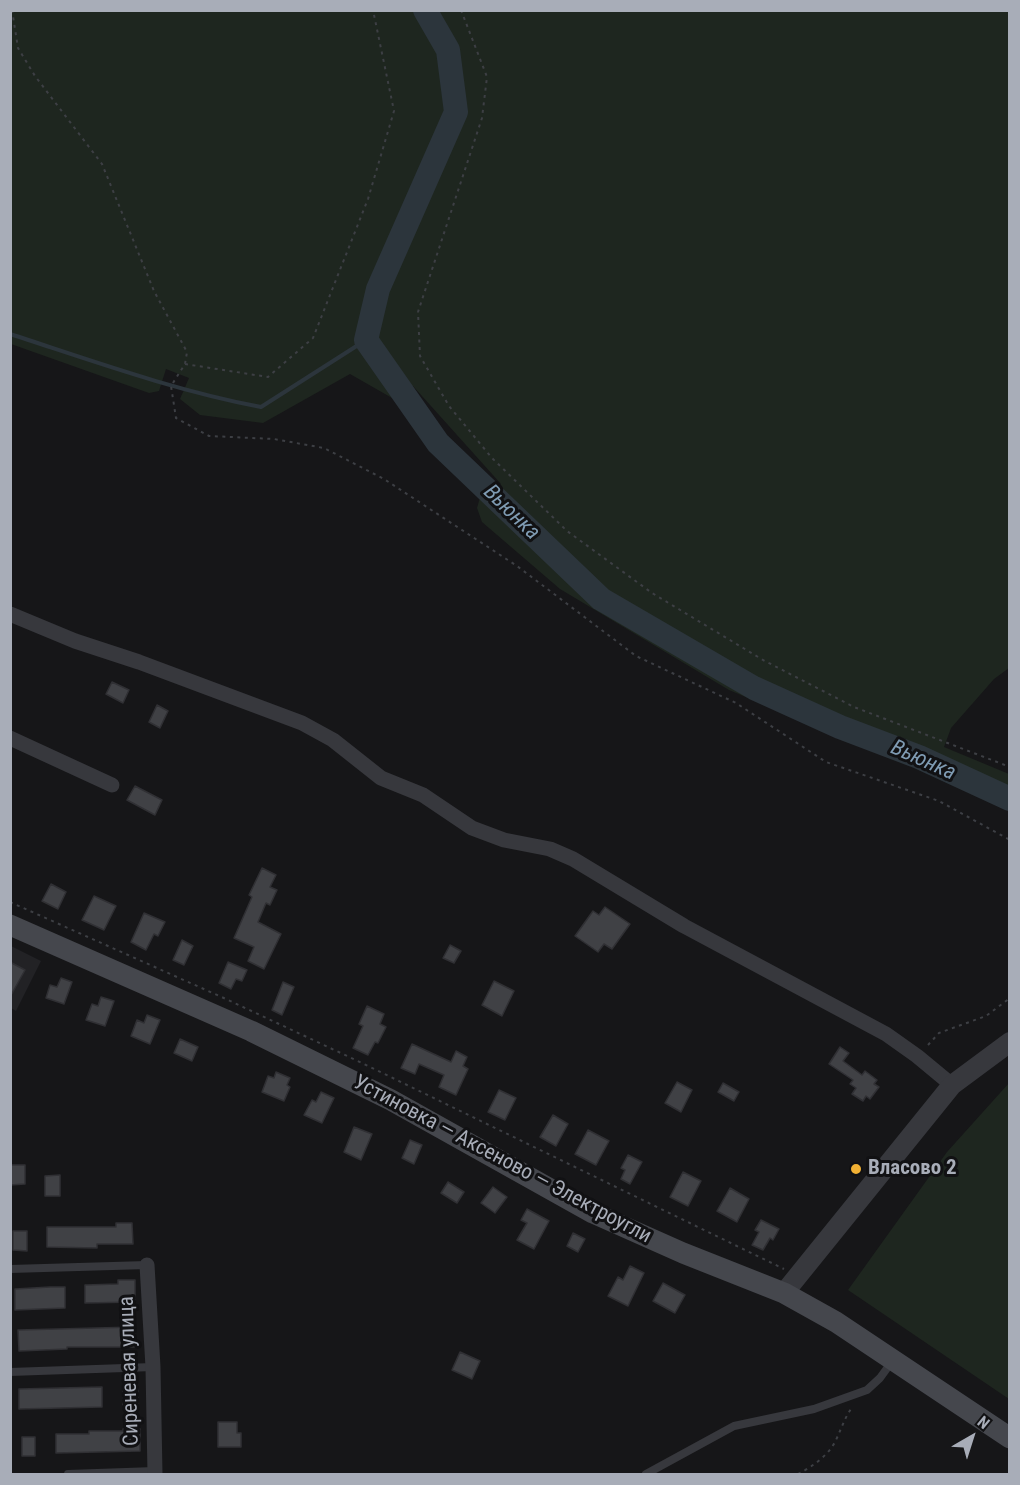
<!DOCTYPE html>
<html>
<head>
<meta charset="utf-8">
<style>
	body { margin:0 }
	#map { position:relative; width:1020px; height:1485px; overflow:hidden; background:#161618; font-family:"Roboto Condensed",sans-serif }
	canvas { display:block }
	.frame { position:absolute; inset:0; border:12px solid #a8adb8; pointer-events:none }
	.north { position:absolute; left:942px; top:1407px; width:60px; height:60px; -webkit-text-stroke:4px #111113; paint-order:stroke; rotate:39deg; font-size:16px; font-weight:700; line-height:24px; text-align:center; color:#a8adb8 }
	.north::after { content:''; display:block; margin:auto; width:21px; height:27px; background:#a8adb8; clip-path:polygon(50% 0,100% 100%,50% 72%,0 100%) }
</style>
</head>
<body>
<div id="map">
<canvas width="1020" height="1485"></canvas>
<div class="frame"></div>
<div class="north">N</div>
</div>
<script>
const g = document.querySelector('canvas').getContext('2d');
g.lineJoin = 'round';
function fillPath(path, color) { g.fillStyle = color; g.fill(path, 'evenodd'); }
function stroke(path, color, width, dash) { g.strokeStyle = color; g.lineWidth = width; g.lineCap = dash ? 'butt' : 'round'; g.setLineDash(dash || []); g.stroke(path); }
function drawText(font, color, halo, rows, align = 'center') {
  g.font = font + ' "Roboto Condensed",sans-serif'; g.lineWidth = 6; g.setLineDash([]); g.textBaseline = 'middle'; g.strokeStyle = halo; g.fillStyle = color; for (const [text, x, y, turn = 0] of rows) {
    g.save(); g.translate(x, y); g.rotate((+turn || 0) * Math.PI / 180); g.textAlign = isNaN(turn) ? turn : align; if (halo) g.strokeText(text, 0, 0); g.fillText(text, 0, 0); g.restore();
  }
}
const built = new Path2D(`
	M11,946l30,15 -25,50 -5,-3z`);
const green = new Path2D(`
	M10,11h999v657l-15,11 -43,49 -7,19 65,27v35l-14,-8 -266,-111 -169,-101 -78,-67 -5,-14 4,-14 20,-10 -88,-98 -21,12 -42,-24 -87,49 -63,-8 -20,-16 9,-21 -23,-9 -7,22 -10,2 -138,-49z
	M1009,1083v316l-161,-109 99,-138z`);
const stream = new Path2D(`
	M10,334c83,27 166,57 251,73l105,-67`);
const river = new Path2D(`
	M425,10l23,40 8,62 -78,177 -12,51 72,103 163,156 153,89 86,39 79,30 91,42`);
const building = new Path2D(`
	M112,682l17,8 -6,13 -17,-9z
	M157,705l11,6 -8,17 -11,-6z
	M135,786l27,14 -7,15 -28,-15z
	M262,868l14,7 -6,12 7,3 -7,15 -4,-2 -8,19 23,12 -17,35 -16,-8 6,-14 -20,-9 18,-41 -3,-2z
	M51,884l15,8 -8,17 -16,-8z
	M94,896l22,10 -12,24 -22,-10z
	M605,907l25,17 -18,25 -8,-5 -6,8 -23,-16 18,-25 6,4z
	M144,913l21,9 -7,14 -4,-2 -8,16 -15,-8z
	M182,940l11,6 -9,19 -11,-5z
	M450,945l11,6 -7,12 -11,-5z
	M10,962l15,8 -15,27z
	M228,962l19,8 -5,11 -6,-2 -5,10 -12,-6z
	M61,978l11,4 -8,22 -18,-6 4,-13 7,2z
	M494,981l20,10 -12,25 -20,-11z
	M283,982l11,5 -12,28 -10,-5z
	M101,997l13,4 -9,25 -19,-6 6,-16 6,2z
	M367,1006l17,8 -4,10 6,3 -8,16 -3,-1 -7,13 -15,-7 10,-22 -4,-2z
	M147,1015l13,5 -10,24 -19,-8 6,-16 7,3z
	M180,1039l18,8 -6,14 -18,-8z
	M412,1044l39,18 5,-11 11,6 -4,9 5,3 -12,26 -17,-8 5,-12 -25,-11 -4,10 -14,-6z
	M840,1047l9,6 -6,8 19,14 3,-4 12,9 -3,4 5,3 -9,12 -4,-3 -3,5 -11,-7 4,-6 -6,-4 3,-4 -24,-16z
	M276,1072l14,6 -3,7 3,2 -6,14 -22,-9 6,-16 6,2z
	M677,1082l15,8 -11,22 -16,-9z
	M723,1083l16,9 -5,9 -16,-9z
	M499,1090l17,8 -11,22 -17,-8z
	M321,1092l13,6 -12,25 -18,-8 8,-15 4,2z
	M553,1115l15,9 -12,22 -16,-9z
	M354,1127l18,7 -11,26 -17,-8z
	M588,1130l21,11 -13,24 -21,-11z
	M410,1140l12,5 -8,19 -12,-6z
	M628,1155l14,7 -12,22 -9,-5 4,-9 -4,-2z
	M10,1165h15v19l-15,1z
	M683,1172l18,9 -13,25 -18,-9z
	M60,1175v21h-15v-20z
	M448,1182l16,10 -7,11 -16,-10z
	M493,1187l14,10 -12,16 -14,-10z
	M730,1188l19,11 -12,23 -20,-11z
	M527,1209l22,12 -15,28 -17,-9 10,-17 -6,-3z
	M761,1220l18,9 -6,11 -3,-2 -7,12 -11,-5 7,-13 -4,-2z
	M116,1223h16l1,21h-36v4l-50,-1v-20h69z
	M13,1231h14v20l-14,-1z
	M573,1233l12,6 -7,13 -11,-6z
	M630,1266l14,7 -16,33 -20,-10 10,-19 5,3z
	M118,1280h17v22l-50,1v-18l33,-1z
	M663,1283l22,12 -10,18 -22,-12z
	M50,1287h15v21l-50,2v-21z
	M135,1327v20h-68v2l-48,2 -1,-21z
	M460,1352l20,9 -8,18 -20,-9z
	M123,1385h15v20h-15z
	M102,1387v20l-83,2v-20z
	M218,1422h19v11h4v14h-23z
	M123,1429h17v22l-84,2v-19h33v-3h34z
	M22,1437h13v19h-13z`);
const path = new Path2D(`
	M12,10l6,38 17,28 67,88 52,127 33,61 -2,12 -14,22 5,32 33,18 65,3 50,9 60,31 133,87 119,90 100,47 90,59 113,39 71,39
	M461,10l26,67 -5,41 -64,194 2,44 29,50 43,52 75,73 85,62 111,67 91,47 156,60
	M185,364l83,13 45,-39 55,-139 26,-88 -21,-101
	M10,902l216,97 136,64 422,206
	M928,1045l11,-12 47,-17 24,-18
	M798,1474c14,-7 31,-19 38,-34 6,-13 9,-23 17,-34`);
const service = new Path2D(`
	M10,1269l137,-4
	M10,1372l143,-5
	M68,1474l87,-3
	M646,1474l88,-48 80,-17 53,-19 13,-12 13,-18`);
const minor = new Path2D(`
	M10,614l65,27 64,21 163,61 31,17 48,38 42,17 49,33 32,12 46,9 23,10 111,67 202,108 31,22 35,29
	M10,738l102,47
	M147,1265l6,102 2,107`);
const tertiary = new Path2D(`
	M784,1293l168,-208 58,-43`);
const secondary = new Path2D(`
	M10,925l241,106 140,69 202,113 90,40 101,40 52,29 174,116`);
const markers = [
	[856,1169,6,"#f2b134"]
];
const streetNames = [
	["Устиновка — Аксеново — Электроугли",502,1160,28],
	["Сиреневая улица",130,1371,-92]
];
const poiNames = [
	["Власово 2",868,1169]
];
const waterNames = [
	["Вьюнка",511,513,44],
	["Вьюнка",923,761,24]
];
fillPath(built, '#222225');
fillPath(green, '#1e261f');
stroke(stream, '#2c353c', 4);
stroke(river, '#2c353c', 24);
fillPath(building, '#404145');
stroke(building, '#303034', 1.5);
stroke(path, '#3d3f44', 2, [3, 4.5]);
stroke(service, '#37383d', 8);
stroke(minor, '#37383d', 15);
stroke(tertiary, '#37383d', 20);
stroke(secondary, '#45474d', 21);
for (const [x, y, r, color] of markers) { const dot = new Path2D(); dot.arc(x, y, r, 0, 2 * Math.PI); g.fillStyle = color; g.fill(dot); stroke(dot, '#111113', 2); }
drawText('21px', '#a8adb8', '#111113', streetNames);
drawText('bold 21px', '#a8adb8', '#111113', poiNames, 'left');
drawText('italic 22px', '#7f9bb3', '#111113', waterNames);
</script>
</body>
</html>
